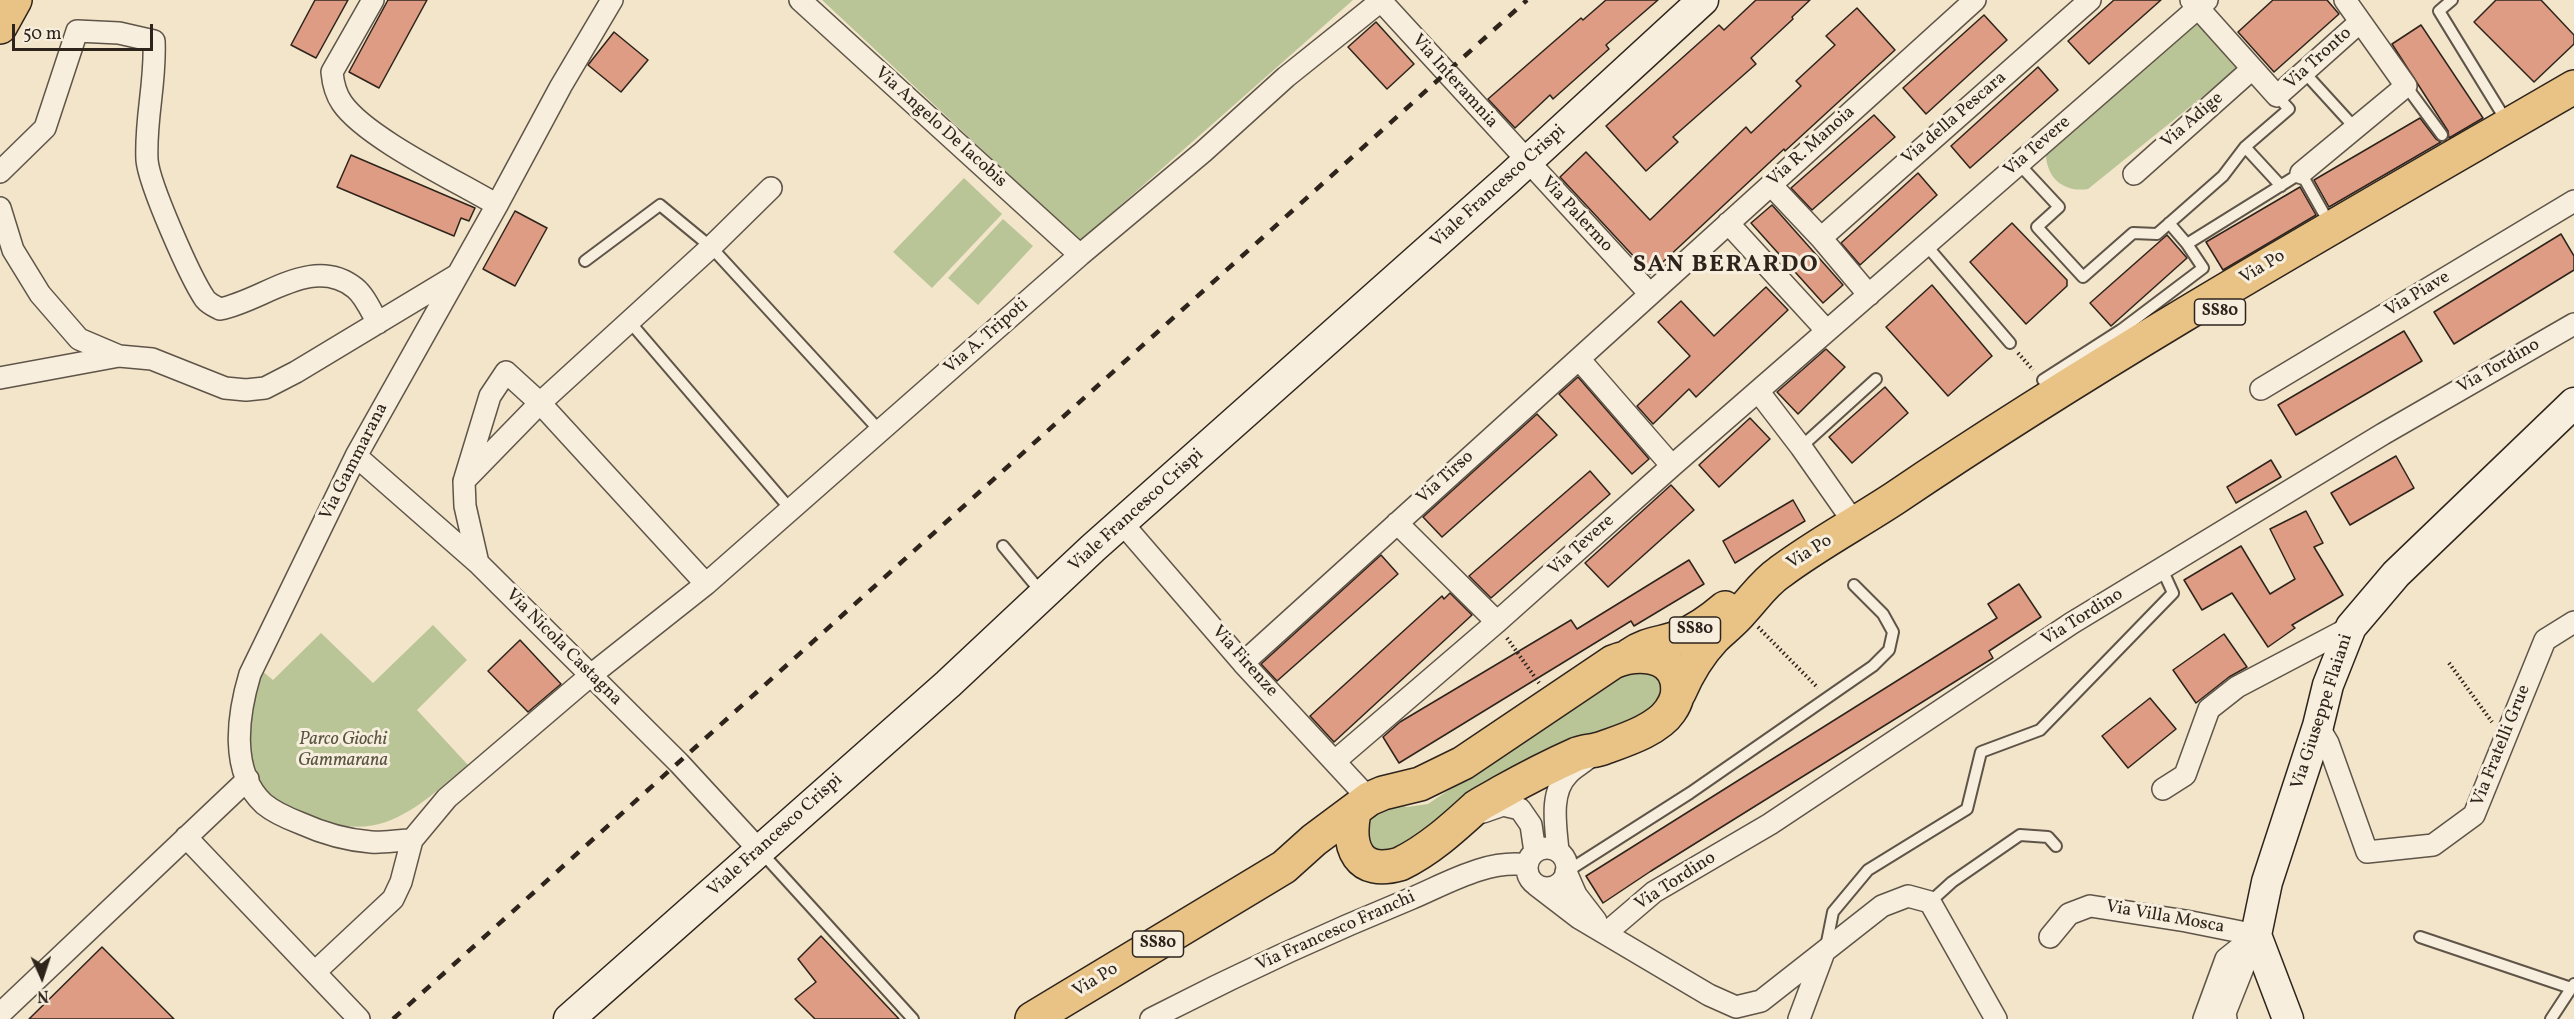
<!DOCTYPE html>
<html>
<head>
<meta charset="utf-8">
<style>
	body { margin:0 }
	#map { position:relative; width:2574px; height:1019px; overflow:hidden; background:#f2e5ca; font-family:Vollkorn,serif }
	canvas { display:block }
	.north { position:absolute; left:12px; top:947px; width:60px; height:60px; -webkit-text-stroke:4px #f7eedd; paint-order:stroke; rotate:177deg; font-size:16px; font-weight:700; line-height:24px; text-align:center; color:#2e241c }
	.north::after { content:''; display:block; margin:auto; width:21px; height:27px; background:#2e241c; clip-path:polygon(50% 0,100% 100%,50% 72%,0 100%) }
	.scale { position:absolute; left:12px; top:24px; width:141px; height:27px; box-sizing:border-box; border:3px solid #2e241c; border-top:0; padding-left:8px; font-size:18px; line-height:21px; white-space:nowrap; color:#2e241c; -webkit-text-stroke:4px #f7eedd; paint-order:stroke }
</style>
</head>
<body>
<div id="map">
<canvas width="2574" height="1019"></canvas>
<div class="north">N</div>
<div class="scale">50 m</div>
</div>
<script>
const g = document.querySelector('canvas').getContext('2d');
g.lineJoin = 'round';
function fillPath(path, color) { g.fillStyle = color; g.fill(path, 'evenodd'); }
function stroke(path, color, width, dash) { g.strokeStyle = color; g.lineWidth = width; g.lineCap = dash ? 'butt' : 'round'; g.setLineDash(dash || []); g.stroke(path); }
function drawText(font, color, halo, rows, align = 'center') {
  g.font = font + ' Vollkorn,serif'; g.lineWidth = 6; g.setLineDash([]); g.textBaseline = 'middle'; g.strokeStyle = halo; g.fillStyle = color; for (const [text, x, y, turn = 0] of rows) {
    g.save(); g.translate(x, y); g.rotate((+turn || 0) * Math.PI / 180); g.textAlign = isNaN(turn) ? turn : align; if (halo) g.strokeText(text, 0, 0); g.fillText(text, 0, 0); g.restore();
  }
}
const green = new Path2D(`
	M822,0h531l-273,241z
	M2195,21l42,48 -149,120c-25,4 -43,-12 -42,-38z
	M964,178l38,36 -70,74 -39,-36z
	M1003,219l30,27 -55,59 -30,-27z
	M433,625l34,35 -50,50 51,55c-25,20 -51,46 -82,57 -22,8 -49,5 -71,-3 -11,-4 -25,-8 -34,-14 -42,-29 -37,-93 -19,-134l11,9 48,-47 52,50z
	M1646,665l21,24 -16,21 -248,139 -27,4 -12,-13 5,-30 26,-7 12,4 21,-3 191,-129z`);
const building = new Path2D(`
	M315,0h33l-32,58 -25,-13z
	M388,0h39l-48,88 -30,-16z
	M1606,0h52l-52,45 3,4 -56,50 -3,-4 -35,33 -27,-29 93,-81 2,2z
	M1756,0h54l-18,17 1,2 -42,39 5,6 -83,73 5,5 -32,29 -40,-45 113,-101 5,5z
	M2114,0h47l-72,64 -21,-23z
	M2273,0h54l12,14 -65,58 -36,-40z
	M2496,0h45l33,35v9l-40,38 -60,-60z
	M1857,8l38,42 -110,101 -1,-2 -134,125 -90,-97 26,-25 64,68 96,-93 5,6 50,-47 -5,-5 39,-36 -9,-9z
	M1984,15l23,25 -81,74 -23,-26z
	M1376,22l38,42 -27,25 -39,-42z
	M2421,25l62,93 -34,20 -1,-7 -56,-87z
	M614,32l34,28 -27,32 -33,-27z
	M2038,67l20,23 -88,78 -19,-22z
	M1874,115l21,22 -83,73 -21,-22z
	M2420,118l16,21 5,3 -112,65 -15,-27z
	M351,155l124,53 -6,13 -8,-3 -7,18 -117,-49z
	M1918,173l19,22 -77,70 -19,-22z
	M2300,187l16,28 -93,55 -17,-28z
	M1772,205l71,80 -20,18 -72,-80z
	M515,211l32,17 -32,58 -32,-17z
	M2012,223l55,57v6l-41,38 -56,-62z
	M2561,234l13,22v14l-120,74 -20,-32z
	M2167,235l20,23 -76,68 -21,-23z
	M1932,285l60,71 -44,40 -62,-69z
	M1766,287l22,23 -92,87 -7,-8 -36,35 -16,-18 53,-50 -32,-34 23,-21 33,35z
	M2404,331l18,30 -126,74 -18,-30z
	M1826,349l19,18 -47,47 -21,-22z
	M1578,377l71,82 -17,15 -73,-80z
	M1885,387l23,26 -56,50 -23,-26z
	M1537,414l20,21 -115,102 -19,-20z
	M1750,418l20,21 -51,48 -20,-22z
	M2396,456l18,32 -64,37 -19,-32z
	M2271,460l10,17 -45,26 -9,-16z
	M1590,471l20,23 -119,104 -22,-22z
	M1671,485l23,25 -86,77 -23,-24z
	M1793,500l12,21 -70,42 -12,-22z
	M2306,511l17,32 -9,4 29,48 -51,30 3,3 -27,19 -36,-54 -30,17 -18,-30 57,-34 29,48 25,-15 -25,-50z
	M1381,555l17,19 -121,107 -16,-17z
	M1689,560l15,24 -70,42 -3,-5 -232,142 -16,-26 17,-15 171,-102 6,9z
	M2019,584l22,33 -52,34 4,7 -342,213 -48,32 -17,-27 411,-258 -9,-14z
	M1450,593l22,22 -138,127 -24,-26 132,-120 2,3z
	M2224,634l23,33 -18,10 -33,26 -23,-33z
	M520,640l41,44 -33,28 -40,-41z
	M2150,698l26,31 -48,39 -26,-32z
	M821,936l78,83h-84l-20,-20 21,-17 -18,-23z
	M102,947l72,72h-145z`);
const path = new Path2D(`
	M2018,353l15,17
	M1758,627l60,61
	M1507,638l32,45
	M2449,663l43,59`);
const lane = new Path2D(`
	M2452,0l-13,11 68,111
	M2304,72l52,57
	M2406,86l36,49
	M2245,147l36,39
	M2019,164l40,43 -22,20 46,50 50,-44 24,1 66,-58 22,-29 44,-38 -12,-13
	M2187,244l114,-71 22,39
	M1926,245l84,98
	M585,261l75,-56 51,42 169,184
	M629,321l162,189
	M2043,380l78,-50 82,-62 -16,-24 -18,-21
	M1801,447l75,-68
	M1003,546l38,46
	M762,853l151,166
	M1566,872l124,-79 183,-127 16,-16 4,-18 -10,-18 -29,-29
	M1930,902l22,-20 68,-47 28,2 8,9
	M2420,937l151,51
	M1826,947l7,-35 35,-42 99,-61 14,-57 59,-22 133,-137 -11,-24
	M2551,1019l23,-35`);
const street = new Path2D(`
	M373,0l-41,72c1,11 3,21 10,31 24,35 115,78 155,102
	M800,0l280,255
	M2191,0l86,96 83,-74
	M1381,1l269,293
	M0,172l45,-44 32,-97 42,2 35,8c2,42 -9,77 -7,119 2,24 43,117 58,139 4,5 9,7 15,10 43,-8 92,-55 135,-21 10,8 17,25 23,35
	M2301,173l105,-87 -61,-86
	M2134,174l118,-105
	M1771,185l50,53 48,57
	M0,208l13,42 27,44 39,45 40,17
	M1728,223l99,108
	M1821,238l269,-238
	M1579,359l93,107
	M0,378l119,-22 33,3 73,29 21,2 19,-2 31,-16 161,-97
	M2261,389l313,-188
	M1758,391l43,56 54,77
	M356,456l122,107 201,200 81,88
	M465,478l25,-82 16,-24 34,31 166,181
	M1122,523l121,140 126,136
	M1397,523l100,99
	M478,563l-13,-57 -1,-25 76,-78 171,-156 60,-59
	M1243,663l732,-663
	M2318,726l10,17 39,109 66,-7 41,-30 71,-175 29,-18
	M1335,761l162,-139 175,-156 535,-466
	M2163,789l22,-14 24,-66 28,-22 114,-60
	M1483,812l20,-7 17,4 11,16 4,27
	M186,837l173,182
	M412,840c-14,0 -28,3 -41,2 -25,-2 -49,-9 -71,-19 -13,-5 -25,-10 -36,-19 -35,-32 -26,-90 -14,-130l106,-218 141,-251 64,-119 51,-86
	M1527 868a20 20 0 1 1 40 0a20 20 0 1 1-40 0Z
	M1558,851c-2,-24 -9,-58 10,-77 5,-6 13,-10 19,-15
	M1566,872l10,23 20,26
	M1536,885l43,33 130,77 27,12 25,-6 121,-95 26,-10 22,6 66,117
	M1606,933l48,-41 116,-68 302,-201 311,-189 191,-110
	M2050,937l19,-23 21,-8 96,15 70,14
	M315,972l78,-73 8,-17 11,-42 35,-42 144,-123 115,-91 374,-329 123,-103 83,-75 96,-77
	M0,1014l248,-235
	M1151,1019c85,-44 171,-84 259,-120 36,-15 77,-40 117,-34
	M1799,1019l25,-67
	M2204,1019l22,-60 30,-24
	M2226,1019l-1,-6 31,-78`);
const secondary = new Path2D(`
	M569,1019l379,-335 145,-136 414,-368 196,-180
	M2288,1019l-32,-84 11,-53 51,-156 10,-41 23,-58 45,-53 178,-171`);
const primary = new Path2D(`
	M1630,655c17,-12 31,-11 50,-18 17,-7 31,-17 45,-29
	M1679,693c9,-21 20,-39 35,-55 9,-9 20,-17 28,-27 13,-14 22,-28 38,-39 36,-27 77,-49 115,-74 219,-148 450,-278 679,-411
	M1032,1019l252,-152 30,-27 55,-41 14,-6 37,-9 43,-21 150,-101c22,-9 58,-10 64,19 2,12 0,20 -7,30 -13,19 -45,29 -67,37 -8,3 -17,3 -26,6 -27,12 -52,25 -77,39 -8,5 -17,9 -24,14 -23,21 -47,43 -76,57 -42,12 -53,-16 -46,-52`);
const highway = new Path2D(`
	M0,27l15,-27`);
const rail = new Path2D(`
	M393,1019l1134,-1019`);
const shields = [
	[2220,312,51],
	[1695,630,51],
	[1158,944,51]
];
const shieldNames = [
	["SS80",2220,312],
	["SS80",1695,630],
	["SS80",1158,944]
];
const streetNames = [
	["Via Tronto",2319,59,-42],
	["Via Interamnia",1454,82,48],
	["Via della Pescara",1955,119,-41],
	["Via Adige",2193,121,-41],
	["Via Angelo De Iacobis",940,128,42],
	["Via R. Manoia",1812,147,-42],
	["Via Tevere",2038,147,-41],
	["Viale Francesco Crispi",1499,187,-42],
	["Via Palermo",1576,215,47],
	["Via Po",2263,268,-31],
	["Via Piave",2418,295,-31],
	["Via A. Tripoti",987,337,-41],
	["Via Tordino",2499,367,-30],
	["Via Gammarana",355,462,-63],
	["Via Tirso",1446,478,-42],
	["Viale Francesco Crispi",1137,511,-42],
	["Via Tevere",1582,546,-42],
	["Via Po",1810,553,-32],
	["Via Tordino",2083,618,-32],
	["Via Nicola Castagna",563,648,45],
	["Via Firenze",1244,662,48],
	["Via Giuseppe Flaiani",2323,712,-72],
	["Via Fratelli Grue",2502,746,-68],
	["Viale Francesco Crispi",776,836,-42],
	["Via Tordino",1676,882,-33],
	["Via Villa Mosca",2165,918,10],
	["Via Francesco Franchi",1336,932,-24],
	["Via Po",1096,981,-31]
];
const parkNames = [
	["Parco Giochi",343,741],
	["Gammarana",343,762]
];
const districtNames = [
	["SAN BERARDO",1726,267]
];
fillPath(green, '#bac597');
fillPath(building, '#dd9c83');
stroke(building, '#2e241c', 1.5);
stroke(lane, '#5f5448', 14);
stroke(street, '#5f5448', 24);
stroke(secondary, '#2e241c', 33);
stroke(primary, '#2e241c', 36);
stroke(highway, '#2e241c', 36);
stroke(path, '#2e241c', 4, [1.5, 3]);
stroke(lane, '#f7eedd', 10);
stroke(street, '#f7eedd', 21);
stroke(secondary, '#f7eedd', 30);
stroke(primary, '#e9c285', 33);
stroke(highway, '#e9c285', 33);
stroke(rail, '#2e241c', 4.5, [10, 10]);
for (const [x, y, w] of shields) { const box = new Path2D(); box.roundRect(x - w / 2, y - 13, w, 26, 4.5); g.fillStyle = '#f7eedd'; g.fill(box); stroke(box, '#2e241c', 1.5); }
drawText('bold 16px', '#2e241c', null, shieldNames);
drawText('18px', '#2e241c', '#f7eedd', streetNames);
drawText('italic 18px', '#585441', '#f7eedd', parkNames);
g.letterSpacing = '1.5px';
drawText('bold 24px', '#2e241c', '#f7eedd', districtNames);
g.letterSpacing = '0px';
</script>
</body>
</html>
